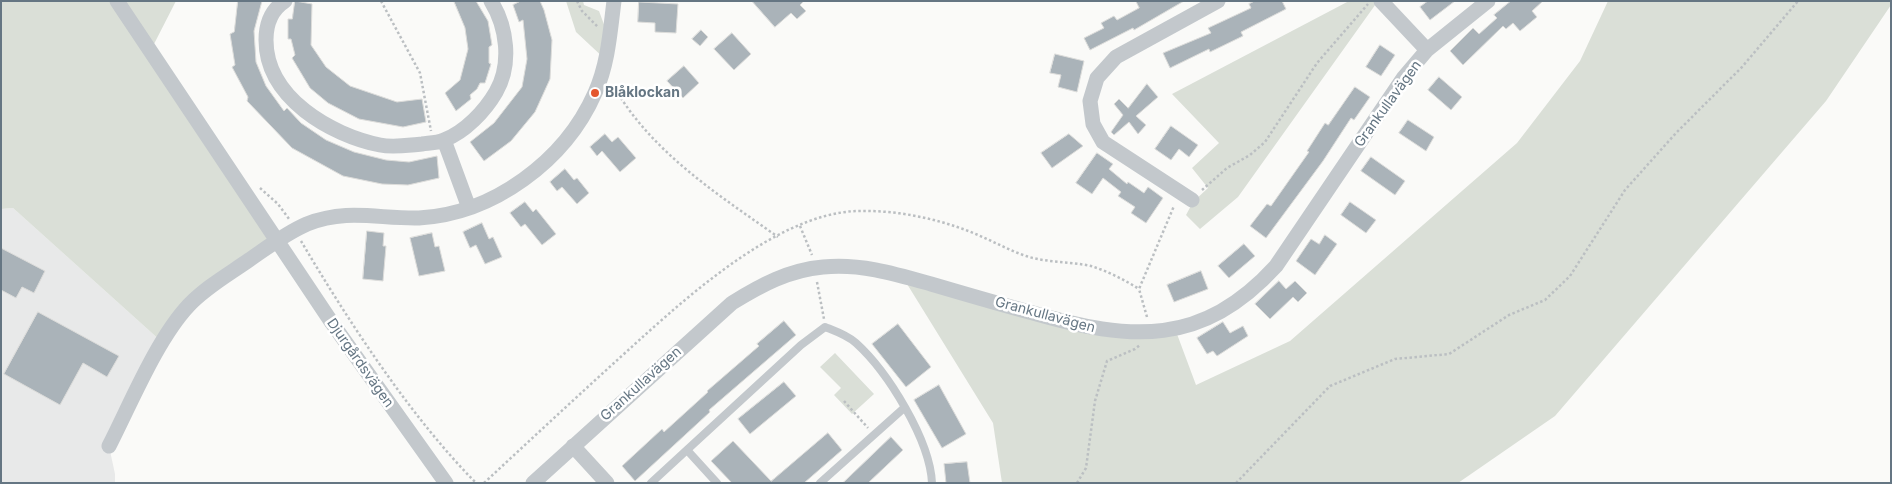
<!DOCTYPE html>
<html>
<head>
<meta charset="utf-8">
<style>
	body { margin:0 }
	#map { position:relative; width:1892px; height:484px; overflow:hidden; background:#fafaf8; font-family:Inter,sans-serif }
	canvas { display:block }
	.frame { position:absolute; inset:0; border:2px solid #657683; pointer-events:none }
</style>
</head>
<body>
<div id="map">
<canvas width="1892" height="484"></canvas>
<div class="frame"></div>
</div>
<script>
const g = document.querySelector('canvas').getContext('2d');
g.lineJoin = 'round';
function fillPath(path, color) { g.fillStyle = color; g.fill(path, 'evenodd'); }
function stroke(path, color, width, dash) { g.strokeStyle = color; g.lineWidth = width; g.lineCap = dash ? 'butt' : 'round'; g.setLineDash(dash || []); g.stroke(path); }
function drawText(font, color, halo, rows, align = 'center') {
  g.font = font + ' Inter,sans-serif'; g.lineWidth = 5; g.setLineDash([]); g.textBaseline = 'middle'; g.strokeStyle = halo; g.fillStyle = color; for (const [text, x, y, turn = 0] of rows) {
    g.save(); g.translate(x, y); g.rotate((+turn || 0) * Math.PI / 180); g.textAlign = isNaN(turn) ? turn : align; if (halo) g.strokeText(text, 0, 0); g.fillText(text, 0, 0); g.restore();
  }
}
const built = new Path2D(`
	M13,208l150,135 -54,103 6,28v9h-114v-274z`);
const green = new Path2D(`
	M1,1h175l-22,43 122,198 -54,39 -59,62 -150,-135 -12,1z
	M566,1h17l1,4 15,6 10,27 -3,22 -30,-28z
	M1349,1h29l-140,196 -38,32 -14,-14 7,-13 15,-14 -16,-20 27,-25 -47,-49z
	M1608,1h283v4l-65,96 -271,315 -97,67h-456l-9,-60 -94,-152 213,55h62l22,59 94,-44 227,-198 63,-82z
	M835,353l39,41 -22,20 -18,-19 7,-7 -21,-21z`);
const building = new Path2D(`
	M238,1h24l-8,30 2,31 10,24 18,25 3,-3 14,15 25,17 28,12 32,8 23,2 28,-6 2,22 -31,7 -26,-1 -39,-8 -51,-28 -45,-47 1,-4 -16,-30 3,-2 -5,-31 4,-2z
	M295,1l17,3 -1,41 15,22 24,19 47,16 25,-3 4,23 -23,5 -44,-8 -31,-16 -18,-15 -18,-30 3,-3 -4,-16h-3v-20h4z
	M454,1h22l12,20 4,24 -3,2v16l2,1 -6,19h-5l-3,6 -7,6 1,4 -15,12 -11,-18 15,-13 8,-31 -3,-21z
	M521,1h19l4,9 8,30 -2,39 -15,33 -24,29 -27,20 -14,-19 24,-19 28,-36 5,-28 -4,-39 -4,2 -6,-17z
	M752,1h52l-4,4 6,6 -9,8 -6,-6 -16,14z
	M1136,1h48l-50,29 -1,-2 -43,22 -6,-12 20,-10 -3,-5 13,-7 3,4 22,-12z
	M1255,1h27l4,8 -45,23 2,4 -33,16 -1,-3 -39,19 -7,-15 48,-20 -3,-5 43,-20 -2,-4z
	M1428,1h27l-25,19 -10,-13z
	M1511,1h32l-11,10 5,6 -17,14 -7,-8 -7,6 -3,-3 -40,39 -13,-14 23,-23 6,6 18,-16 -3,-3z
	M639,2l39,2 -2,29 -21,-1v-9l-17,-1z
	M701,30l7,7 -8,9 -8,-7z
	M732,33l19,21 -17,16 -20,-21z
	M1380,45l15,10 -14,21 -15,-9z
	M1055,54l29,7 -7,31 -19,-5 3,-12 -11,-2z
	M684,66l15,17 -16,15 -16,-17z
	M1439,77l23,20 -11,13 -23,-20z
	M1147,84l11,13 -22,19 10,9 -8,9 -9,-12 -15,13 -3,-3 12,-17 -9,-11 5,-5 9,9z
	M1355,87l15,10 -16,23 -3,-2 -28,43 -57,77 -16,-12 17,-22 4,2 38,-54 -2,-1 18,-28 3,2z
	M1408,120l26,17 -8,14 -27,-18z
	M1171,126l27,19 -9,12 -10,-8 -8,11 -16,-11z
	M605,134l7,8 6,-5 18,21 -16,14 -18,-21 -5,5 -7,-9z
	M1069,134l14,12 -31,22 -11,-15z
	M1097,153l16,11 -4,5 18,15 1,-2 16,11 4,-6 15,11 -17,25 -15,-10 4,-6 -17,-11 3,-4 -18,-14 -11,16 -16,-11z
	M1371,157l34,24 -10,14 -34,-24z
	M565,169l9,11 3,-2 12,15 -12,11 -15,-17 -5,4 -7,-9z
	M525,202l8,10 3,-3 20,25 -14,11 -17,-21 -4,3 -11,-14z
	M1350,202l26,18 -10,13 -25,-18z
	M482,223l7,16 4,-2 9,20 -17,7 -9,-19 -6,3 -7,-16z
	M367,231l17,2 -1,13h3l-3,35 -20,-2z
	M432,233l3,14 4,-1 6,25 -26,5 -9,-38z
	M1325,235l12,9 -22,31 -19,-14 15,-22 8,5z
	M1244,244l11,12 -26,22 -11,-12z
	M1,248l44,23 -11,22 -12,-6 -6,11 -15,-8z
	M1201,271l7,18 -34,13 -7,-17z
	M1279,281l7,8 9,-8 12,12 -9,9 -5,-5 -23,22 -15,-15z
	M38,312l81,44 -12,21 -24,-14 -23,42 -56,-31z
	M784,321l12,14 -87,75 1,2 -75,69 -13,-15 40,-37 2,3 44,-40 -1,-1 52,-45 -2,-2z
	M1223,322l7,11 13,-7 5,10 -31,20 -4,-5 -6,3 -10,-16z
	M898,324l33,43 -25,20 -34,-43z
	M784,382l12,14 -46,38 -12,-15z
	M939,385l27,49 -24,14 -28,-48z
	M828,433l14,17 -38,33h-72l-21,-22 22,-20 38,40z
	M891,437l12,13 -35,33h-25z
	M967,462l3,21h-24l-2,-19z`);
const path = new Path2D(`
	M381,1l39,72 11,58
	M577,1l5,10 16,16
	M613,85c38,67 103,108 165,152
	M260,188l18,16 11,15
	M1202,190l25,-22 23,-13 15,-13 52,-79 51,-59
	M800,226l12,29
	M301,241c48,81 109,175 175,242
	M817,282l7,37
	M1147,317l-8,-28 35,-83
	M844,401l24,27
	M484,483c43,-40 86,-80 130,-120 61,-55 158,-149 243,-152 36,-1 73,6 106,18 20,7 39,18 60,26 22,8 45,6 68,11 16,5 34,14 48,23
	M1077,483l9,-15 9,-67 12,-40 28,-12 5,-4
	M1236,483l94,-97 65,-27 54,-5 60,-39 36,-15 25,-24 55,-86 51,-57 66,-66 56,-66`);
const service = new Path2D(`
	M687,450l30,33
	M651,483l150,-138 24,-18c10,4 22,8 31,16 32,29 74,97 76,140
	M820,483l84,-75`);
const minor = new Path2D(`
	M117,1l215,322 114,160
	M285,1c-14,9 -19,23 -19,39 0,58 65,95 114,105 14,3 28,0 42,-1 7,-1 16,-1 22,-4 21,-8 41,-29 52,-48 16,-28 11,-65 -5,-91
	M1381,1l46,49
	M444,140l25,68
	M1192,200l-89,-58 -10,-18 -3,-23 7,-23 19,-21 102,-56
	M109,446c22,-43 48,-107 80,-141 17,-18 40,-31 60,-45 19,-13 37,-27 58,-36 40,-16 72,-5 112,-6 74,-4 146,-57 176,-125 13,-29 15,-60 19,-92
	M573,446l34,37
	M533,483l199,-180c29,-18 57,-33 91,-36 37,-4 73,7 108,17 34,10 68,20 102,29 98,28 169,34 243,-47l128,-189 23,-27 61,-49`);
const markers = [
	[595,93,5,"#e4572e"]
];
const poiNames = [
	["Blåklockan",605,93]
];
const streetNames = [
	["Grankullavägen",1388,104,-54],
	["Grankullavägen",1045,315,15],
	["Djurgårdsvägen",360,363,55],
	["Grankullavägen",641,384,-42]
];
fillPath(built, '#e8e9e9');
fillPath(green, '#dadfd7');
fillPath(building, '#aab3b9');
stroke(building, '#dcdcda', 1);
stroke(path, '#bbbfc2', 2.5, [2.5, 2.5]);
stroke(service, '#c3c8cc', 8);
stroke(minor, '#c3c8cc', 15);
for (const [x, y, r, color] of markers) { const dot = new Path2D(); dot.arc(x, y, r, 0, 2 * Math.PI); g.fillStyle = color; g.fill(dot); stroke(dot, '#fff', 2); }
drawText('bold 14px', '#657683', '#fff', poiNames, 'left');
drawText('14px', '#657683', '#fff', streetNames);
</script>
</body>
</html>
